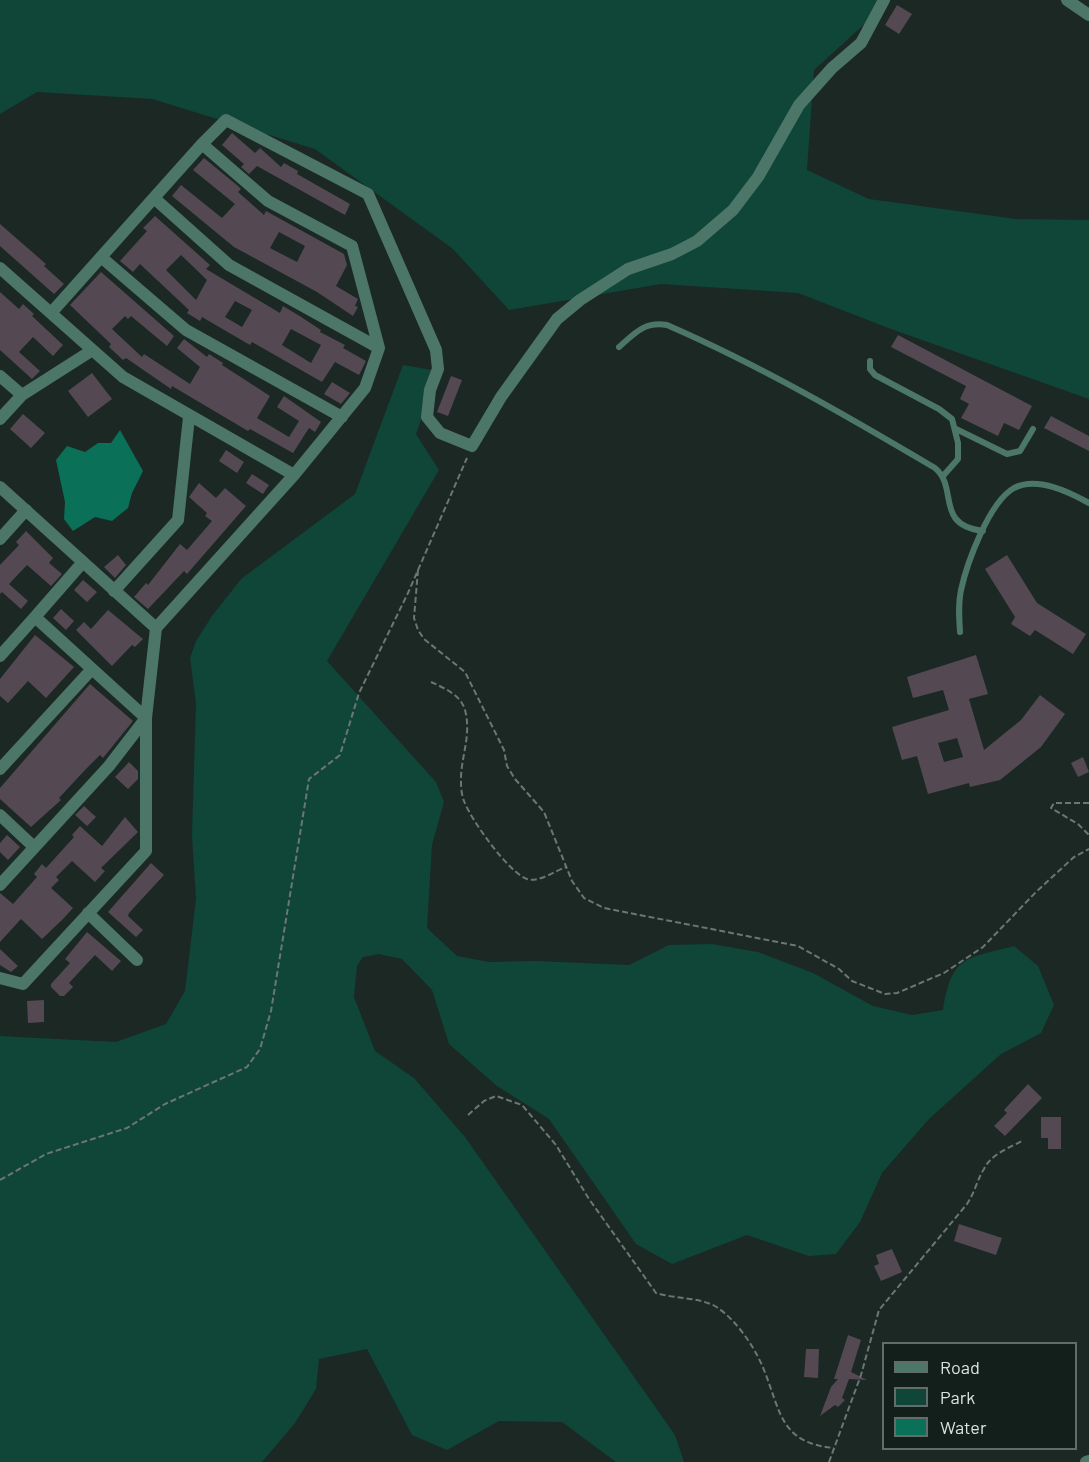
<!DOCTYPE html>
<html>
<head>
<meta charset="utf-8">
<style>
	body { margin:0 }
	#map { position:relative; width:1089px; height:1462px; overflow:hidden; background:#1b2824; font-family:Barlow,sans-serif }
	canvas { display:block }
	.legend { position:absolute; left:882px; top:1342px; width:195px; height:108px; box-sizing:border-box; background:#121f1a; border:2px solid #626d69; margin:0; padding:8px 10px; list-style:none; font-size:18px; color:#dbe3e0 }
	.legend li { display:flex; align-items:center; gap:12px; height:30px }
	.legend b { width:30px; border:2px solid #626d69 }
</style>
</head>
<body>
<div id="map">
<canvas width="1089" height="1462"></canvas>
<ul class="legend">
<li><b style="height:8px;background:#4c7668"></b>Road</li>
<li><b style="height:16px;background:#0f4637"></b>Park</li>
<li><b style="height:16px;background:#0a7057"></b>Water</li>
</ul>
</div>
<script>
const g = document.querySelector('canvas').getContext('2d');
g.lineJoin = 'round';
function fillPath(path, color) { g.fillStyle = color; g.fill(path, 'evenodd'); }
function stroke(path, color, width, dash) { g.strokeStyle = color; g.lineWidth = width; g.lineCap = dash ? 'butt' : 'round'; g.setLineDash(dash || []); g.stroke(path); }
const green = new Path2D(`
	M0,0h891l-77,70 -7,100 62,29 147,20 73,1v179l-198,-70 -93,-36 -137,-9 -152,26 -56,-61 -138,-100 -163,-50 -115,-7 -37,22z
	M403,365l35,6 -22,63 23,36 -112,191 109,121 8,20 -12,43 -5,83 30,28 32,6 47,-1 93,4 40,-20 43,-1 46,8 55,21 60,33 39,9 31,-5c9,-55 22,-51 71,-64l24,20 16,39 -13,28 -40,21 -72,65 -47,54 -22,49 -24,32 -27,2 -62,-21 -75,29 -36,-20 -87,-125 -52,-33 -48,-42 -17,-54 -30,-31 -23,-5 -16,3 -6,9 -3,31 21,54 39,27 51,59 210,298 9,27h-68l-54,-40 -63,-1 -52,29 -35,-15 -45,-86 -48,10 -3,30 -21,34 -33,39h-262v-426l116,6 50,-18 19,-33 11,-92 -4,-63 4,-133 -6,-45 6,-17 16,-25 29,-37 114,-85z`);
const water = new Path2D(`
	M120,430l23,41 -11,22 -4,15 -16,13 -17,-4 -22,14 -9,-12 1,-17 -9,-42 11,-14 18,6 13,-9h13z`);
const building = new Path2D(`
	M897,5l15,9 -13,20 -14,-9z
	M232,133l23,20 5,-5 21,19 3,-4 14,8 -1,3 53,30 -5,11 -88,-49 -8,8 -8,-7 3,-3 -22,-19z
	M204,158l34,28 3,3 -3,3 26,23 2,-4 78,43 3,11 -11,21 22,13 -3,7 3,1 -5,9 -36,-24 -83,-45 -62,-51 9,-11 41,33 13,-14 -42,-34zM279,232l26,14 -8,16 -27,-14z
	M155,216l55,49 -4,4 74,44 3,-7 15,9 23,15 -1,2 25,13 -2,3 23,13 -7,14 -24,-13 -13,20 -70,-40 -2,3 -48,-28 -2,4 -13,-8 2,-3 -49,-46 -7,8 -13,-11 27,-30 -4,-3zM181,255l26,25 -11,20 -30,-30zM235,301l17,9 -10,17 -17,-10zM291,329l30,16 -10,18 -29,-18z
	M0,224l46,40 -2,2 20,18 -10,10 -54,-48z
	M101,272l73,64 -7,10 -36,-30 -3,3 -3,-3 -13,13 30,28 2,-3 46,30 10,-17 -23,-19 7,-9 23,18 2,-3 14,9 -1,2 48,31 -13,22 32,19 10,-16 -22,-14 7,-11 37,26 -6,10 -6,-4 -16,25 -43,-24 -2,2 -76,-45 -1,3 -45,-31 -3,2 -14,-13 2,-3 -41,-39z
	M0,292l19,17 4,-5 11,10 -2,2 31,29 -10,11 -20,-19 -14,15 21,19 -8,8 -32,-29z
	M898,335l134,71 -13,24 -15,-7 -6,13 -37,-18 8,-14 -9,-5 6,-13 -75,-39z
	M92,373l20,26 -24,18 -20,-26z
	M451,376l11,4 -14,36 -11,-4z
	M332,382l18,11 -9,11 -17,-10z
	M23,414l22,19 -14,15 -21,-19z
	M1051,416l38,20v15l-45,-23z
	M226,450l18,12 -7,11 -18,-12z
	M252,474l17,11 -6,9 -17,-11z
	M199,483l17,15 9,-10 21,18 -59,68 -3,-3 -36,38 -14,-12 12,-14 2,2 32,-41 7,6 25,-29 -7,-5 2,-3 -18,-16z
	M26,531l27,27 -4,5 13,11 -11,12 -24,-21 -18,19 19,17 -7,8 -19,-17 -2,2v-29l19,-20 -3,-3z
	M118,555l8,10 -11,13 -11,-11z
	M1007,555l30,48 49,31 -13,20 -38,-24 -5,6 -19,-12 4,-7 -30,-48z
	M83,580l14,12 -10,10 -13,-12z
	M61,609l13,12 -8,9 -13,-12z
	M108,610l35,29 -8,8 -3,-2 -20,21 -36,-36 8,-8 7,7z
	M35,635l39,32 -28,31 -18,-17 -20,22 -8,-7v-17z
	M976,655l12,39 -19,5 15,51 37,-30 19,-25 25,19 -24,33 -41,33 -30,7 -1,-4 -41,11 -11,-38 -15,4 -10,-33 57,-17 -6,-20 -30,8 -6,-21zM957,738l6,19 -19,5 -6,-19z
	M90,684l43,37 -30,37 -3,-3 -16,16 -25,27 2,2 -30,27 -31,-28v-11z
	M1083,757l6,15 -11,5 -7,-14z
	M129,762l9,9v8l-10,10 -13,-12z
	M84,806l12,11 -9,9 -12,-11z
	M125,817l13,15 -37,36 4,3 -10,11 -23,-21 -16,16 3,3 -8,8 22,20 -10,11 -21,20 -21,-20 -21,23v-49l13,11 24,-27 -3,-3 8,-10 4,4 28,-31 -2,-2 8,-9 22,20z
	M7,835l13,12 -12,13 -8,-8v-9z
	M151,863l13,12 -35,38 -1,3 15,14 -7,7 -28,-25z
	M87,932l34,29 -9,10 -17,-16 -26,28 4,4 -9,9h-4l-9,-9v-3l19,-21 -5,-4z
	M0,949l18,17 -7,6 -11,-7z
	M44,1000v22l-16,1 -1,-22z
	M1028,1084l14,14 -37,38 -11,-10 13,-13 -3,-3z
	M1041,1117h20v32h-13v-11h-7z
	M959,1224l43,14 -6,17 -42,-14z
	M892,1249l10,23 -21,9 -7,-15 5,-2 -3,-9z
	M848,1335l13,5 -10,32 16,8 -18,-1 -7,19 3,2 -7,7 -3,-2 -15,11 11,-29 7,-8h-4z
	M806,1349h13l-1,29 -14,-1z`);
const path = new Path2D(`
	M418,570l-4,48 4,12 6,9 41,33 39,78 3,16 8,13 29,33 28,69 12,17 20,10 194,38 41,23 13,12 33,13 12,-1 47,-20 39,-26 53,-55 38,-35 15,-8
	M431,682c13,6 30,13 34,28 7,26 -5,48 -4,73 0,6 1,13 3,18 7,19 45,72 63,78 11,4 28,-8 39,-12
	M1089,803h-35l-3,5 27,16 11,11
	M468,1115l16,-14 12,-5 26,9 34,40 33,54 67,94c19,6 46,4 62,15 19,13 38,41 46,62 17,42 16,73 70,78
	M0,1180l46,-26 81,-26 38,-24 82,-37 13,-18 11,-38 38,-232 31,-24 19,-62 49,-100 59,-135
	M829,1462l32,-87 18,-65 88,-106c8,-12 10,-24 17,-35 7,-15 25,-21 38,-28`);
const service = new Path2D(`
	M619,347c16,-14 26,-26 48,-22 94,41 180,91 268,143 24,20 -1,57 48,63
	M870,361v8l5,6 64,34 13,10 6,24v16l-15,17
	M956,429l51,25 13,-3 13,-22
	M960,632c-1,-15 -2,-28 1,-42 6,-27 28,-88 53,-102 23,-12 55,4 75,15`);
const minor = new Path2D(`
	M1067,0l22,15
	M202,144l24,-24 142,74 68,156 2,19 -8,21 -3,27 13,16 32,13 29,-49 56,-78 23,-19 48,-31 44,-15 25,-13 36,-31 25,-33 41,-72 33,-37 29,-25 23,-43
	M154,198l75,67 150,83
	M101,257l85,73 156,87
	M0,268l123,109 171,98
	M51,313l151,-169 66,57 84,45 27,102 -14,40 -71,87 -138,153
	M0,376l22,19
	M0,419l22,-24 69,-44
	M0,539l26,-29
	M114,591l64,-71 11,-103
	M35,617l48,-55
	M0,656l35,-39 111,101v133l-123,133 -23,-6
	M0,769l92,-100
	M0,815l34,32
	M88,913l49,47
	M1086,1462l3,-1`);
const tertiary = new Path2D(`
	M0,487l156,141 -10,90 -37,48 -109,119`);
fillPath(green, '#0f4637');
fillPath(water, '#0a7057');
fillPath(building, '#544952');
stroke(path, '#6c7774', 2, [6, 3]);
stroke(service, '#4c7668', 6);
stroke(minor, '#4c7668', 12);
stroke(tertiary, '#4c7668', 12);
</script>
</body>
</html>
